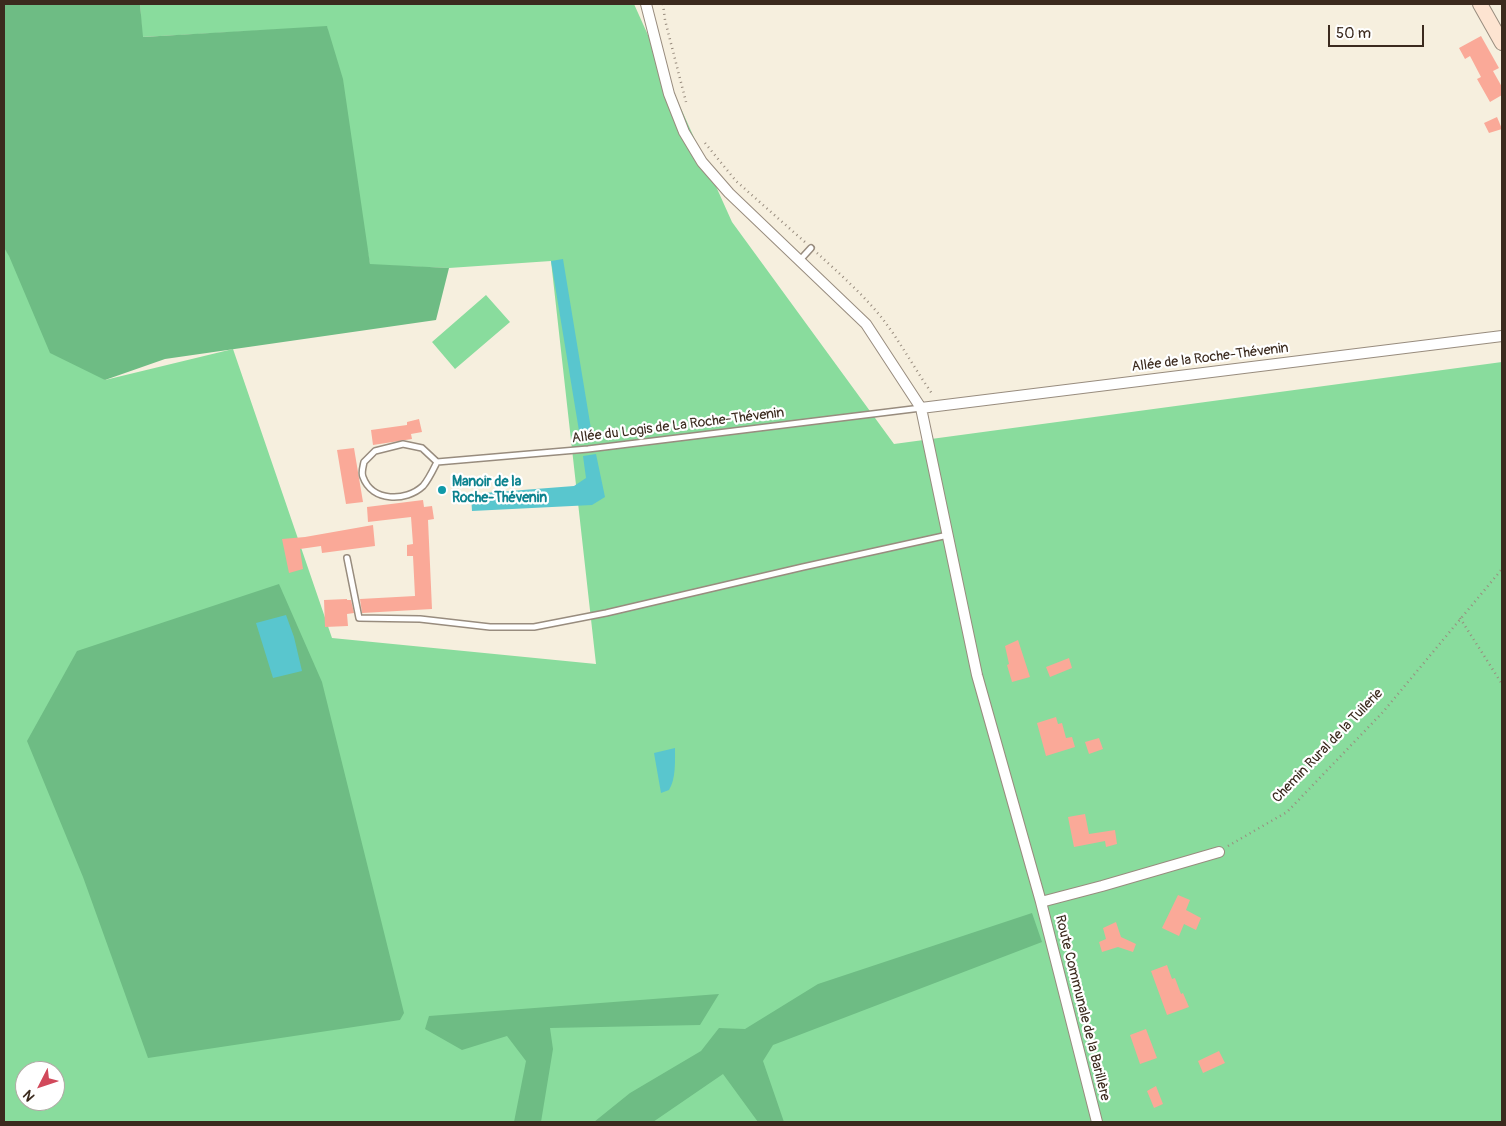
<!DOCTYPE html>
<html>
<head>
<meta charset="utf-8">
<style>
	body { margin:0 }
	#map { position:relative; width:1506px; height:1126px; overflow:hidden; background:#f6efde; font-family:Pangolin,sans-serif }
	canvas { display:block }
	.frame { position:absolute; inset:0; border:5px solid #3b2a1e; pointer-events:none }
	.north { position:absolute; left:15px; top:1061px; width:50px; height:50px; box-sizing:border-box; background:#fff; border:1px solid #b1aaa5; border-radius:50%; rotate:229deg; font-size:14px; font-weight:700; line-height:20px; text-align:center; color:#3b2a1e }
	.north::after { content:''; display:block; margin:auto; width:18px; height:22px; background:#d1495b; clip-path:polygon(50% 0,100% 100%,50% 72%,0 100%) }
	.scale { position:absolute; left:1328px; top:25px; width:96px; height:22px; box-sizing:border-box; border:2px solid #3b2a1e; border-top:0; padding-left:6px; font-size:15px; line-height:18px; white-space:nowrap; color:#3b2a1e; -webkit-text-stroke:4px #fff; paint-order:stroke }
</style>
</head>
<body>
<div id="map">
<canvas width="1506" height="1126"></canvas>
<div class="frame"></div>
<div class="north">N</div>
<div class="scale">50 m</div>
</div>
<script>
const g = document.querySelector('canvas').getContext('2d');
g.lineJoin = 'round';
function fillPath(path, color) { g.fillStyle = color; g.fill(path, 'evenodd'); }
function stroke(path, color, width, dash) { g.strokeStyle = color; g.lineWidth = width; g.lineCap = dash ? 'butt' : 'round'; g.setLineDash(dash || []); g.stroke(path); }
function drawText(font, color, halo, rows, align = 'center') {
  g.font = font + ' Pangolin,sans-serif'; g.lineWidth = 4.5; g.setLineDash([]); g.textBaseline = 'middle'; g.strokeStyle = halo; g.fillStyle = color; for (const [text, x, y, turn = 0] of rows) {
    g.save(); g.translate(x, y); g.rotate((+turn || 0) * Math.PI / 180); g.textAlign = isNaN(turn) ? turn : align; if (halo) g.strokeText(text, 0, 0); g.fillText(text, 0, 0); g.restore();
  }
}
const green = new Path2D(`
	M140,4h494l98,218 162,222 608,-82v760h-1498v-874l101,132 128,-31 99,289 264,26 -45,-403 -102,7 -79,-3 -43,-238 -185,10zM25,1071h30v30h-30z
	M486,295l24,27 -55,47 -23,-27z`);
const forest = new Path2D(`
	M4,4h136l3,33 184,-11 16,53 27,185 79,4 -13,52 -271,39 -60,21 -55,-27 -41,-97 -5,-8z
	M279,584l43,98 82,331 -4,7 -252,38 -65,-181 -56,-136 50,-90z
	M1032,913l10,29 -269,103 -10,16 21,61h-26l-35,-48 -70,48h-59l36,-29 71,-42 18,-23 26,1 73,-45z
	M719,994l-19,31 -150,3 3,21 -12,73h-27l12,-61 -19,-25 -45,14 -37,-21 4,-13z`);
const water = new Path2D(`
	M563,259l30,182 -12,2 -30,-182z
	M596,454l9,43 -13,8 -120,6 -1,-17 103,-8 12,-8 -3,-22z
	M286,615l8,22 8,34 -29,7 -17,-55z
	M675,748c0,13 1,31 -6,42l-8,3 -7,-40z`);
const building = new Path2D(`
	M1481,36l18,32 -6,3 9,16v8l-12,7 -13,-23 4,-2 -11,-21 -5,3 -6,-11z
	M1497,117l5,12 -13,4 -5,-10z
	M419,419l3,13 -11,2 1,5 -39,6 -2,-15 36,-5v-3z
	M354,448l9,54 -17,2 -9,-54z
	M423,500l1,7 8,-1 2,13 -6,1 4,89 -70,4 -2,-14 55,-3 -2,-40h-6v-11l6,-1 -2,-27 -43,5 -1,-15z
	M373,525l2,21 -53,7 -1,-7 -21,3 3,20 -14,4 -7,-34 23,-2z
	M347,599v1h4l3,13 -7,1 1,12 -23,1 -1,-27z
	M1018,640l12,37 -18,5 -5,-17 2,-1 -4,-18z
	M1069,658l3,10 -22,9 -4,-10z
	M1056,717l2,7 4,-1 4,15 6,-1 3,10 -29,9 -9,-33z
	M1099,738l4,11 -14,5 -4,-12z
	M1085,814l4,20 26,-4 2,14 -11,3 -1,-6 -31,6 -6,-30z
	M1178,895l12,5 -4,10 15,8 -5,12 -12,-6 -5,12 -17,-8z
	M1116,922l5,15 15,7 -3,8 -15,-5 -16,5 -3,-10 7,-3 -3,-11z
	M1167,965l5,14 3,-1 6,16 2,-1 6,14 -22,8 -16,-44z
	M1146,1029l11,29 -17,6 -10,-29z
	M1219,1051l6,12 -22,10 -5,-12z
	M1156,1086l7,18 -9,4 -7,-17z`);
const path = new Path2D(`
	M663,4l2,16 21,82
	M705,143l31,38 70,62
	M817,253c22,20 50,45 68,69 17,23 31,49 48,73
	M1460,618l42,66
	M1228,846l59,-34 96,-100 119,-143`);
const service = new Path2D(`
	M800,260l11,-12
	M403,444l19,4 15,14c-4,8 -8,17 -14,24 -17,16 -51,16 -60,-9 -2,-4 0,-10 1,-15l11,-11z
	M437,462l151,-13 333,-41
	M347,558l12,60 61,1 70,8h44l72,-14 197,-46 145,-32`);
const minor = new Path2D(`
	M646,4l23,90 15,38 18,30 27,31 137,131 55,84 56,267 64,227 56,220
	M921,408l581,-72
	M1041,902l61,-16 117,-34`);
const secondary = new Path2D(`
	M1480,4l22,39`);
const markers = [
	[442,490,5,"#0f9aa8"]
];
const streetNames = [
	["Allée de la Roche-Thévenin",1210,358,-7],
	["Allée du Logis de La Roche-Thévenin",678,426,-7],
	["Chemin Rural de la Tuilerie",1328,746,-46],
	["Route Communale de la Barillère",1082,1008,76]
];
const cultureNames = [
	["Manoir de la",452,482],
	["Roche-Thévenin",452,498]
];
fillPath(green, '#89dc9d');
fillPath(forest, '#6ebc84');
fillPath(water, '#59c6ce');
fillPath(building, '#faa998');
stroke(service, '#988c7e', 8);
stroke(minor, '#988c7e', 12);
stroke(secondary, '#988c7e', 16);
stroke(path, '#988c7e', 2.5, [1, 4]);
stroke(service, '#fff', 5);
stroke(minor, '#fff', 10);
stroke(secondary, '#fde4d1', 14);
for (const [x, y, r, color] of markers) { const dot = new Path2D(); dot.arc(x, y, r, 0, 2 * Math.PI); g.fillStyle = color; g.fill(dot); stroke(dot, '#fff', 2); }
drawText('14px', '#3b2a1e', '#fff', streetNames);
drawText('bold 14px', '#0d838f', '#fff', cultureNames, 'left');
</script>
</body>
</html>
